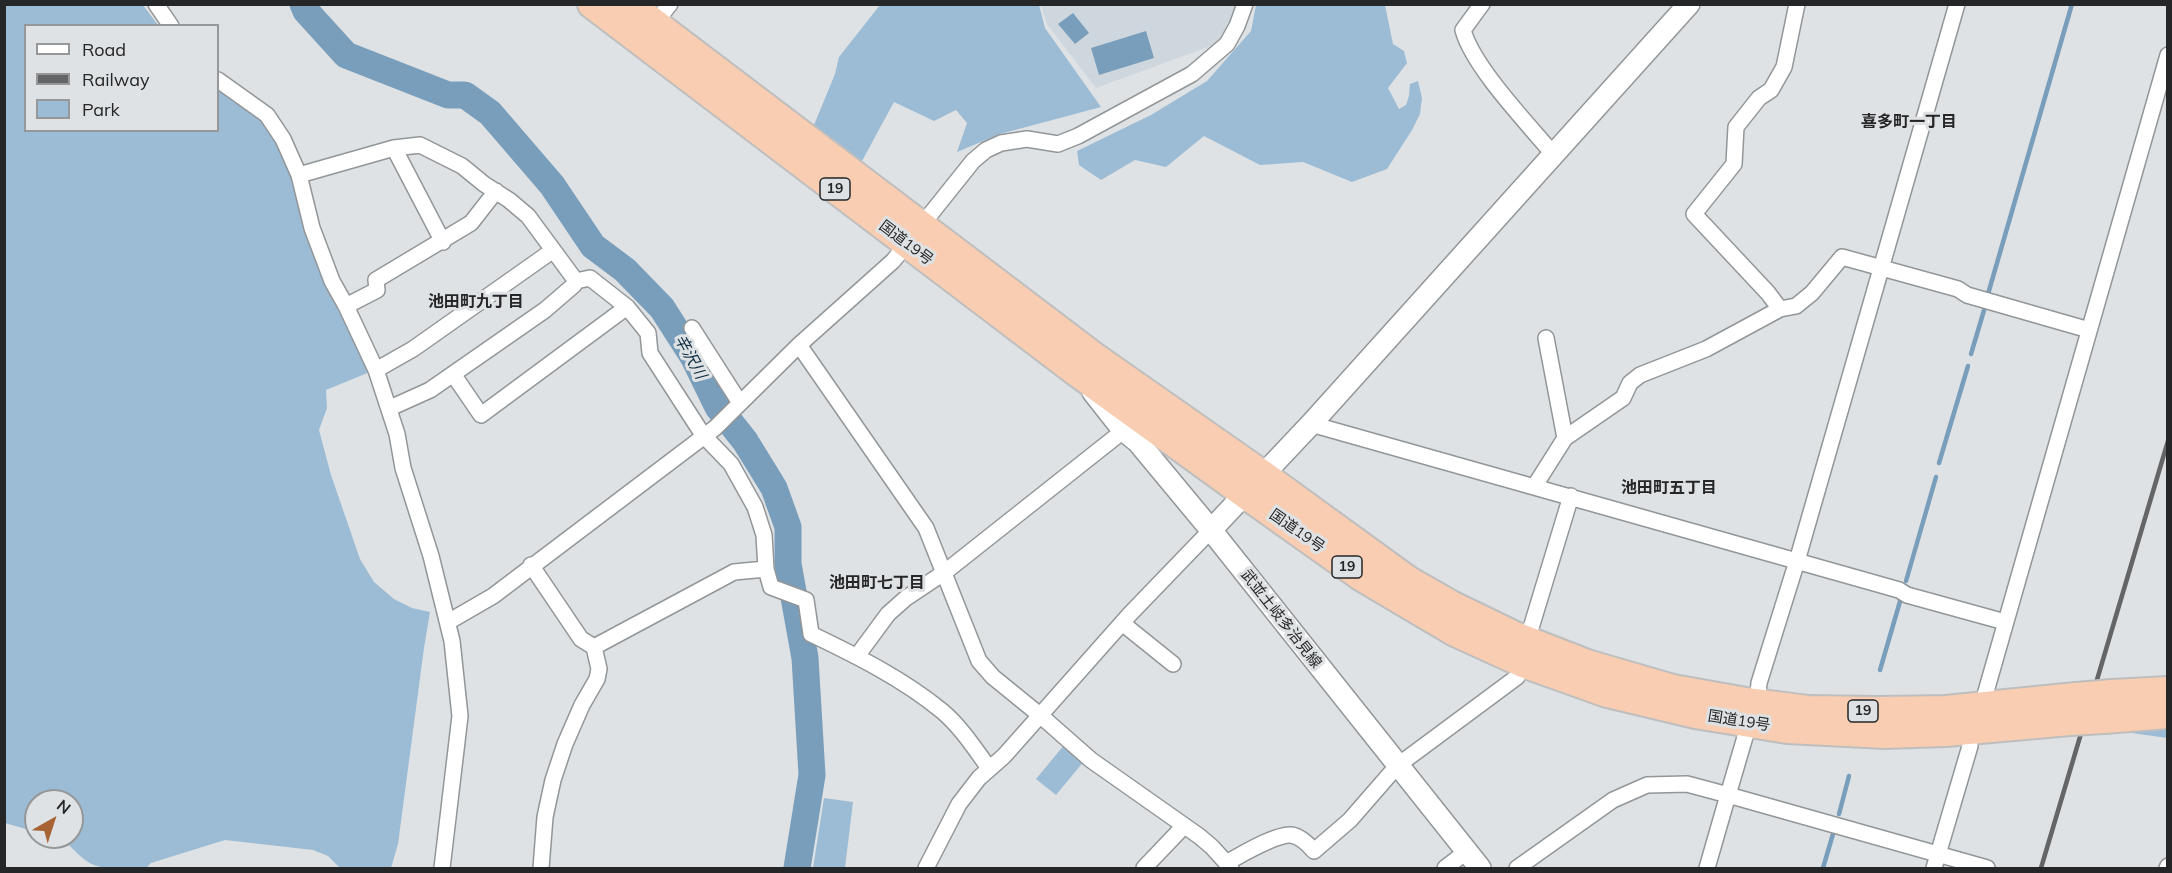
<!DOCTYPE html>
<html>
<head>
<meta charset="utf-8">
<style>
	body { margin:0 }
	#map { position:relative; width:2172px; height:873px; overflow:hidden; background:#dfe2e4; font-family:Mulish,sans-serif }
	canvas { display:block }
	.frame { position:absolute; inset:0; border:6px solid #252627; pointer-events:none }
	.legend { position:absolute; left:24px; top:24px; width:195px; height:108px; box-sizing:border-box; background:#dfe2e4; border:2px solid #959798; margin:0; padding:8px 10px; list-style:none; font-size:18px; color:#252627 }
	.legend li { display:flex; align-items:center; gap:12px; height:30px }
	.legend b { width:30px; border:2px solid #959798 }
	.north { position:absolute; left:24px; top:789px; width:60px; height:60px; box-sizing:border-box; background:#dfe2e4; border:2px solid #959798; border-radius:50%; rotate:39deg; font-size:16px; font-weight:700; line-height:24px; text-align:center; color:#252627 }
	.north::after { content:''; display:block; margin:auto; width:21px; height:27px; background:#a76333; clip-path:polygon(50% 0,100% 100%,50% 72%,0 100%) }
</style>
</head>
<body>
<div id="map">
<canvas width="2172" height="873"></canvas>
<div class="frame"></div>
<ul class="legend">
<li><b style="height:8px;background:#fff"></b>Road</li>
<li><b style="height:8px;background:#646567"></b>Railway</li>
<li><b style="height:16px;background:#9cbcd5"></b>Park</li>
</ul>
<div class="north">N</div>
</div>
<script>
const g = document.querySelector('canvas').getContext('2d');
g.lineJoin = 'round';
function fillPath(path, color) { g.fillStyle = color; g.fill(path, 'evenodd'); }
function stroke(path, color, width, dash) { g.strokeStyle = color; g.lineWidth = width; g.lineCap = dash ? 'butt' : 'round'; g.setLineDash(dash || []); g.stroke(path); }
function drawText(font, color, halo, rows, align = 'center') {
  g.font = font + ' Mulish,"Noto Sans JP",sans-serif'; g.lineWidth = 6; g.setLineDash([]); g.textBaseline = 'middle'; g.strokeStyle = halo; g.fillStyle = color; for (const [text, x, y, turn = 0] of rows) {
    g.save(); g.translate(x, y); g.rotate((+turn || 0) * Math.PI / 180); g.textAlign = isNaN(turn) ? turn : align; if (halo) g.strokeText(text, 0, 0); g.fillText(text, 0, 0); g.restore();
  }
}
const built = new Path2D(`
	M1041,5h196l-18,38 -123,45 -49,-64z`);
const green = new Path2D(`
	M4,5h139l15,20 -132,1v104h192v-40l45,30 30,55 77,197 -44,18 1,18 -8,22 12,45 29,84 14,23 20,17 18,9 18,4 -6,36 -26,196 -7,24h-51l-12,-12 -15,-6 -88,-10 -74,23 -5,5c-19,0 -41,4 -58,-6 -14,-9 -17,-20 -35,-25h19v-36h-36v31l-31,-9z
	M880,5h159l6,23 56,79 -101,27 -43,18 10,-29 -11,-13 -22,11 -40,-19 -32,59 -48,-36 21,-51 4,-17z
	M1256,5h129l8,39 11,7 3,12 -19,25 11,21 7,-4 3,-9 1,-12 8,-3 4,17 -2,16 -8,16 -25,39 -35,13 -49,-20 -43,3 -56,-29 -38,31 -31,-7 -34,20 -22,-15 -2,-14 74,-36 56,-34 44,-50z
	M2167,725v13l-56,-8z
	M1065,744l20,16 -29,35 -20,-16z
	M824,798l29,4 -8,66h-32z`);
const water = new Path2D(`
	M1073,13l16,20 -14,11 -17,-20z
	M1146,31l8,27 -55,17 -8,-27z`);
const stream = new Path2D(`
	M1988,294l84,-290
	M1971,354l14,-47
	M1939,463l29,-97
	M1906,581l30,-104
	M1880,670l21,-72
	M1839,814l10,-38
	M1823,868l10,-34`);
const river = new Path2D(`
	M303,4l3,7 40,44 102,40h17l25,18 62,72 41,61 32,24 37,38 32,50 24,49 27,34 29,47 14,39v37l17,94 7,117 -15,93`);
const street = new Path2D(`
	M156,4l15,22
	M1482,4l-19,26c10,37 65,94 91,125
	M655,23l15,-19
	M218,80l49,35 16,24 16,36 13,53 20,53 14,25 30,64 21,64 6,34 28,88 21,85 8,75 -18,152
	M299,175l95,-27
	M443,242l-49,-94 26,-3 42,21 22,18 25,16 19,16 48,65 14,-3 37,29 21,26 2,20 53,82 28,29 24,43 9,28 2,34 -32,3 -140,75 5,22 -2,10 -15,26 -17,39 -12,36 -8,37 -4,51
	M346,306l31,-16 -1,-10 95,-57 25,-32
	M1780,309l-12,-16 -74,-79 40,-50 2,-37 23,-29 12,-8 13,-23 13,-63
	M692,328l48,75
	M1546,338l19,100
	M799,345l127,183 53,133 14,16 48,39 50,44 108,76 13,11 19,21
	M376,370l37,-21 139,-98
	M453,374l28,41 146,-108
	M390,408l40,-18 115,-80 29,-25 2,-4
	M1311,424l588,166 8,5 98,27
	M1534,487l31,-49 58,-40 7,-15 10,-8 66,-26 74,-40 16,-3 16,-13 30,-36 116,32 9,6 122,35
	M531,565l50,74 13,8
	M766,569l5,18 35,13 5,34c46,22 92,45 131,77 19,16 33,38 47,57
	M448,622l45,-26 222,-168 84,-83 94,-84 80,-100 13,-11 15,-7 26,-4 31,5 20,-8 114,-62 35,-30 10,-18 8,-22
	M1122,623l51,41
	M1527,641l44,-145
	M857,656l31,-42 18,-16 39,-26 173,-137 5,-5
	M1758,694l1,-11 38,-122 160,-557
	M1985,695l183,-640
	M1226,863c15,-8 49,-29 65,-28 9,1 17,9 23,16l36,-31 47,-54 120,-89 6,-14
	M926,868l33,-64 20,-26 25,-22 126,-142 81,-84
	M1144,868l40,-42
	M1445,868l21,-16
	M1517,868l96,-68 34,-15 40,-1 41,11 17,-58
	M1707,868l21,-73 259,73
	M1934,868l36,-122
	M2167,868l1,-2`);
const secondary = new Path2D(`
	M1093,392l30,38 15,12 73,88 269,338
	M1211,530l100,-106 378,-420`);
const highway = new Path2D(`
	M592,4l486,369 167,121 117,83 93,55 68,31 84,30 88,21 92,15 98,5 61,-2 124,-11
	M629,4l464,352 170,119 146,106 42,24 64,31 72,28 86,25 73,13 62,8 70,1 68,-1 130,-13
	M2112,694l56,-3
	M2104,719l64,-5`);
const rail = new Path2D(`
	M2041,868l127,-427`);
const highwayBridge = new Path2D(`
	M2076,697l36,-3
	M2070,721l34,-2`);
const shields = [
	[835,189,30],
	[1347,567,30],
	[1863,711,30]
];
const shieldNames = [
	["19",835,189],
	["19",1347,567],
	["19",1863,711]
];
const streetNames = [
	["国道19号",906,243,37],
	["国道19号",1297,531,35],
	["武並土岐多治見線",1281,619,52],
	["国道19号",1739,721,9]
];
const neighbourhoodNames = [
	["喜多町一丁目",1909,122],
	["池田町九丁目",476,302],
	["池田町五丁目",1669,488],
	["池田町七丁目",877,583]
];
const waterNames = [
	["辛沢川",690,357,61]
];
fillPath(built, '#cfd7de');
fillPath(green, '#9cbcd5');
fillPath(water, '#799ebb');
stroke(stream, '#799ebb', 4.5);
stroke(river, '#799ebb', 27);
stroke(street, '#939698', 18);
stroke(secondary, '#939698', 24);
stroke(highway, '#bebebe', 32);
stroke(street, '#fff', 15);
stroke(secondary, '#fff', 21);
stroke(highway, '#f8cdb2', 28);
stroke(rail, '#646567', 4.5);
stroke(highwayBridge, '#bebebe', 32, []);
stroke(highwayBridge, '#f8cdb2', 28);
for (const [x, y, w] of shields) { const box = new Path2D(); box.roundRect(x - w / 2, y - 11, w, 22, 4.5); g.fillStyle = '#dfe2e4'; g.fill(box); stroke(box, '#252627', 1.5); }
drawText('bold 14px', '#252627', null, shieldNames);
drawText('15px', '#252627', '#dfe2e4', streetNames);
drawText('bold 16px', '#252627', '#dfe2e4', neighbourhoodNames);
drawText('italic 16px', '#0e2d42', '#dfe2e4', waterNames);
</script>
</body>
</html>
